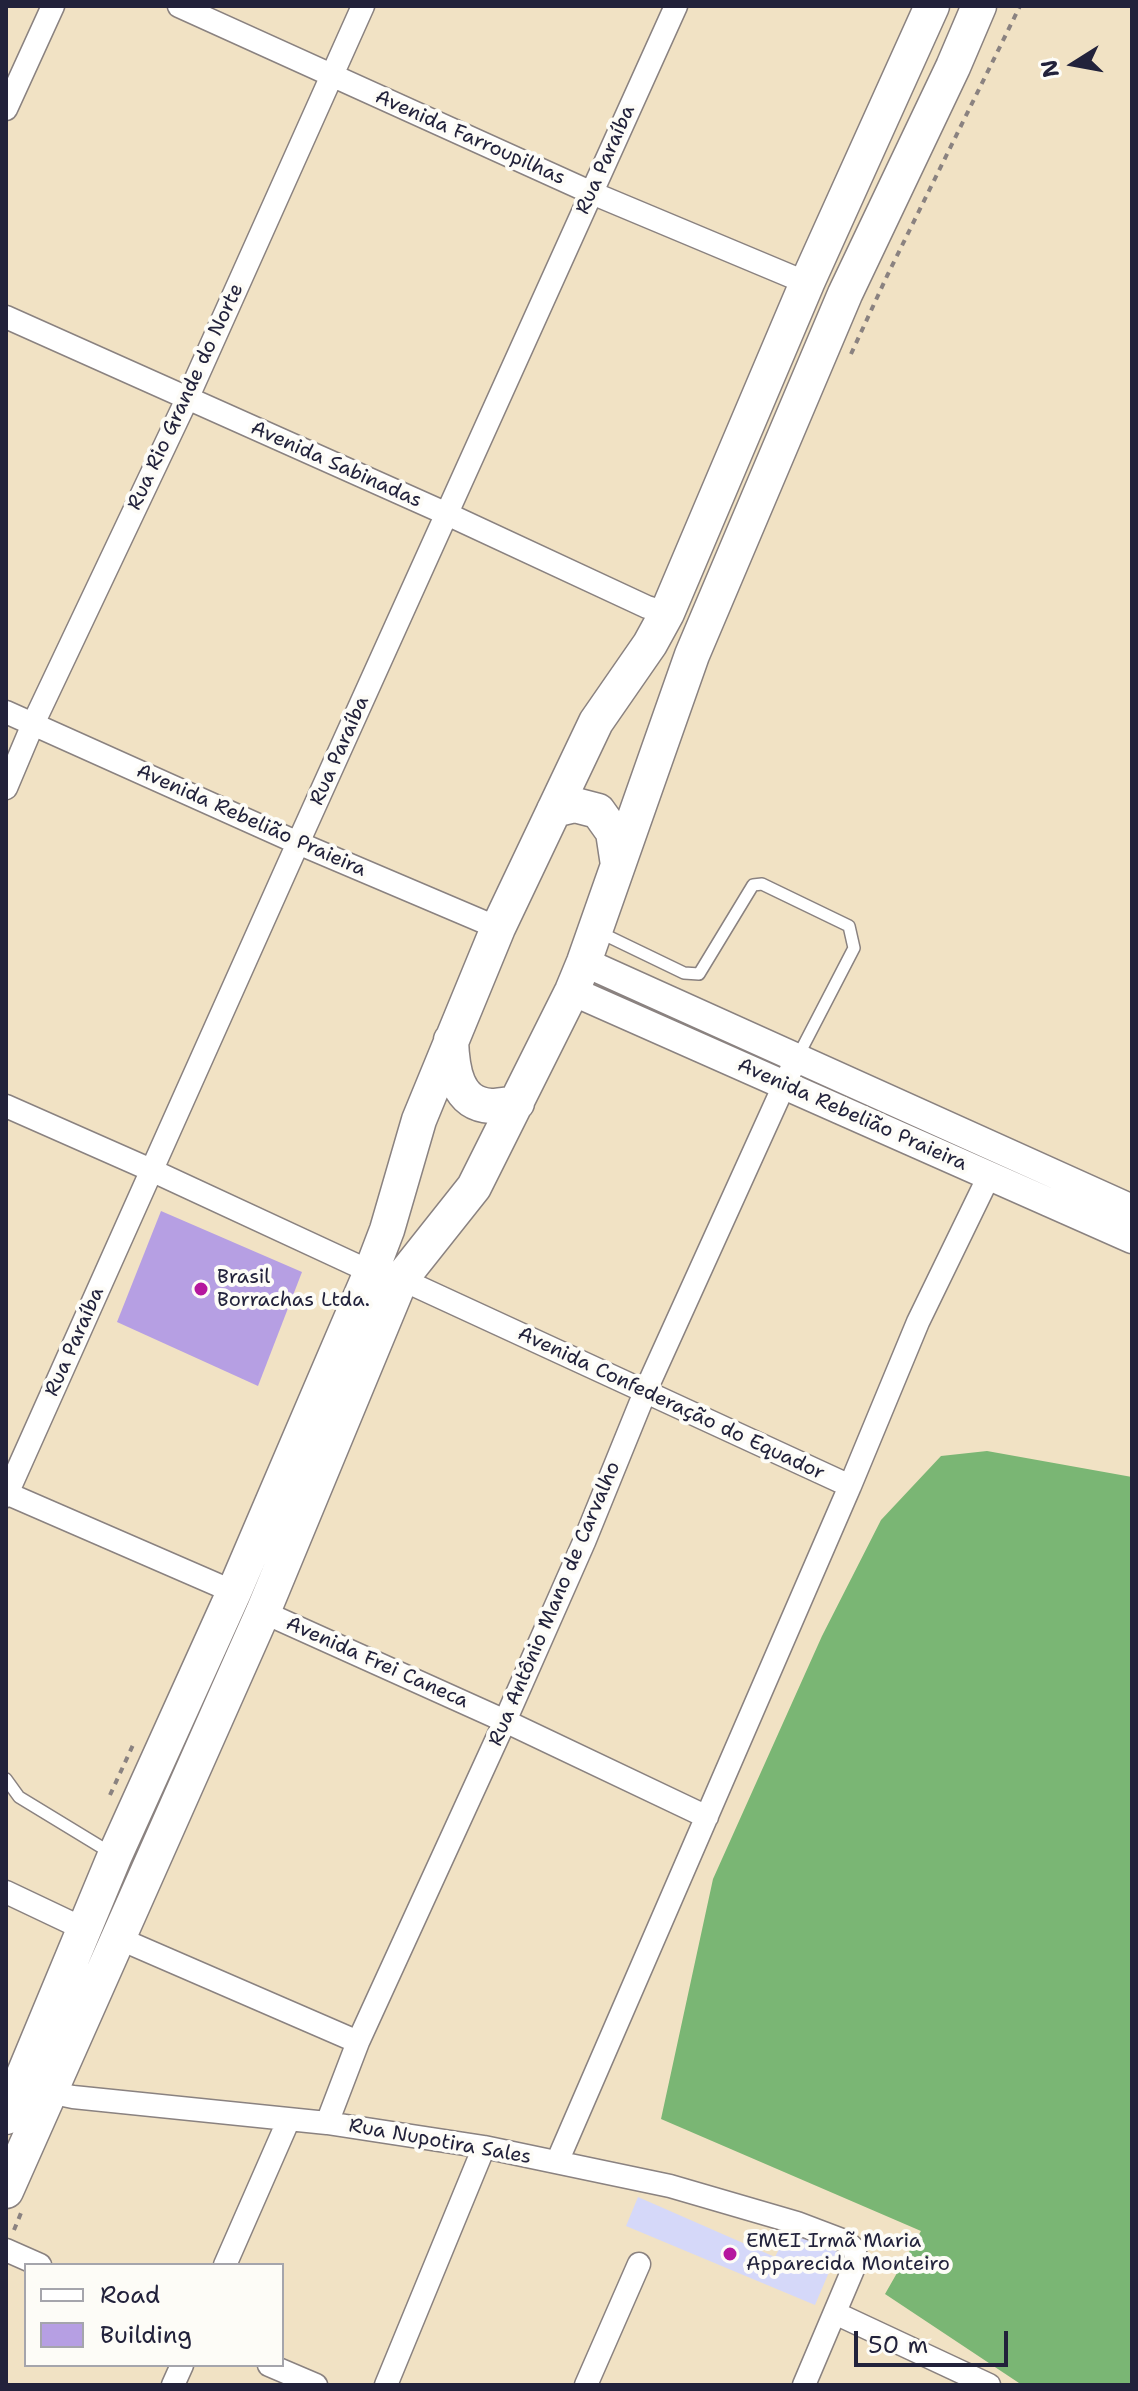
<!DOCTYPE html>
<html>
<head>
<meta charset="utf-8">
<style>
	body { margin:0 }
	#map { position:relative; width:1138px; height:2391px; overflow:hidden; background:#f1e2c4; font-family:"Shantell Sans",sans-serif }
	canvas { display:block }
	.frame { position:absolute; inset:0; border:8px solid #22223b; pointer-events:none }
	.legend { position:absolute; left:24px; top:2263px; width:260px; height:104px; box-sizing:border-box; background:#fdfcf7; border:2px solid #a5a5ac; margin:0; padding:10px 14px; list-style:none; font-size:24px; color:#22223b }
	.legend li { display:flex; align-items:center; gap:16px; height:40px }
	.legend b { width:40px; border:2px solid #a5a5ac }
	.north { position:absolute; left:1034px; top:24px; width:80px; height:80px; -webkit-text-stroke:6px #fdfcf7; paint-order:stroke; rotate:259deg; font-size:22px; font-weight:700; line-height:32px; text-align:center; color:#22223b }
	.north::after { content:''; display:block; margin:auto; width:28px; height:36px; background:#22223b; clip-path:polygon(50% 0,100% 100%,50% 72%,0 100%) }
	.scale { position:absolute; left:854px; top:2331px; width:154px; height:36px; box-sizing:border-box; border:4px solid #22223b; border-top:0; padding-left:10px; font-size:24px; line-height:28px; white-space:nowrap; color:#22223b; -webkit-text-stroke:6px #fdfcf7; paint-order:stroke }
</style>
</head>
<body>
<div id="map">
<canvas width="1138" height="2391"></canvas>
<div class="frame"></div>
<ul class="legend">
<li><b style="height:10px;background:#fff"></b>Road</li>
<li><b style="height:22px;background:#b69fe3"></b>Building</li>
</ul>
<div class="north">N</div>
<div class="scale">50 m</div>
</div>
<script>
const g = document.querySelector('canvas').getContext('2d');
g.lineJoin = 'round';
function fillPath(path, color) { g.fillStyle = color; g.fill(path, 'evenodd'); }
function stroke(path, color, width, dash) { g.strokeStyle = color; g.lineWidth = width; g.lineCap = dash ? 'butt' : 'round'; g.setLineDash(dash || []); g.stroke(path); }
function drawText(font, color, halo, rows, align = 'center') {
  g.font = font + ' "Shantell Sans",sans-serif'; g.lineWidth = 8; g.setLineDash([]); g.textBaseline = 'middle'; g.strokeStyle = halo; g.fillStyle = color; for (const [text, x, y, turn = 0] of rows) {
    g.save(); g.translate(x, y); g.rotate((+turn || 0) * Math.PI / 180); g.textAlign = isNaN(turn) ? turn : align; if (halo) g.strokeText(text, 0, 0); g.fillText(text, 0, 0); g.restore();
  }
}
const built = new Path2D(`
	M638,2197l137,60 12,-24 51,18 -23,54 -189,-79z`);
const forest = new Path2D(`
	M987,1451l145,26v908h-110l-137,-91 36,-63 -260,-112 52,-240 109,-243 59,-116 60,-64z`);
const building = new Path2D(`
	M161,1211l141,61 -44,114 -141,-64z`);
const path = new Path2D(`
	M851,354l36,-78 133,-270
	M110,1795l23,-50
	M14,2230l7,-17`);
const service = new Path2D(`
	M599,932l85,41 15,1 54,-89 9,-1 87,42 5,22 -57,110
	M6,1779l13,18 92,56`);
const minor = new Path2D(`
	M179,6l413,187 215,90
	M6,109l47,-103
	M6,317l441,197 200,93 20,6
	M6,712l292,131 200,85
	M6,788l27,-64 154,-325 176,-393
	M6,1106l145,64 220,102
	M401,1279l449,207 68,-164 71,-146
	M6,1493l228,99
	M6,1496l292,-653 378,-837
	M263,1612l242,109 202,96
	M6,1892l78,37
	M118,1938l240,104
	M49,2092l24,5 254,26 157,24 186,39 127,37 50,19 7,7 3,11 -53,125
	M327,2123l31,-81 147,-321 79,-179 61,-150 146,-322
	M557,2162l293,-676
	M6,2250l34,15
	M225,2265l64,-146
	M835,2313l154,72
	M269,2365l47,20
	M173,2385l9,-20
	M386,2385l98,-238
	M586,2385l53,-121`);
const tertiary = new Path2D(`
	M584,962l548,247
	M572,991l560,248`);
const primary = new Path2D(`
	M554,810l21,-5 23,6 15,21 5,33
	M451,1040c1,28 5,64 40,66 8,0 18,-2 26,-3
	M6,2117l109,-262 119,-263 137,-320 16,-42 32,-110 79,-192 98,-206 54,-78 17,-31 140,-330 125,-277
	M6,2191l257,-579 138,-333 73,-92 98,-196 12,-29 108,-307 153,-361 108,-227 26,-61`);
const markers = [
	[201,1289,8,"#b5179e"],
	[730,2254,8,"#b5179e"]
];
const streetNames = [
	["Avenida Farroupilhas",470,138,24],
	["Rua Paraíba",606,160,-66],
	["Rua Rio Grande do Norte",186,397,-65],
	["Avenida Sabinadas",336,465,24],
	["Rua Paraíba",340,751,-66],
	["Avenida Rebelião Praieira",251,821,24],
	["Avenida Rebelião Praieira",852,1115,24],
	["Rua Paraíba",75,1342,-66],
	["Avenida Confederação do Equador",671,1404,25],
	["Rua Antônio Mano de Carvalho",555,1604,-67],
	["Avenida Frei Caneca",377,1663,24],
	["Rua Nupotira Sales",440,2142,10]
];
const poiNames = [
	["Brasil",217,1278],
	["Borrachas Ltda.",217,1301],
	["EMEI Irmã Maria",746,2242],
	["Apparecida Monteiro",746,2265]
];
fillPath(built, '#d5d8f9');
fillPath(forest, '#7ab674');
fillPath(building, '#b69fe3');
stroke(service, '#8a8280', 14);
stroke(minor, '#8a8280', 25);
stroke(tertiary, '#8a8280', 31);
stroke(primary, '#8a8280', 37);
stroke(path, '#8a8280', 4, [6, 6]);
stroke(service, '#fff', 11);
stroke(minor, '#fff', 22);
stroke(tertiary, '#fff', 28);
stroke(primary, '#fff', 34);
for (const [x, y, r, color] of markers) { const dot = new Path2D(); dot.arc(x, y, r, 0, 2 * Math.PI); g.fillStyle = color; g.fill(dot); stroke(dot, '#fdfcf7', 3); }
drawText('20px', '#22223b', '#fdfcf7', streetNames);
drawText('20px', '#22223b', '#fdfcf7', poiNames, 'left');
</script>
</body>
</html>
